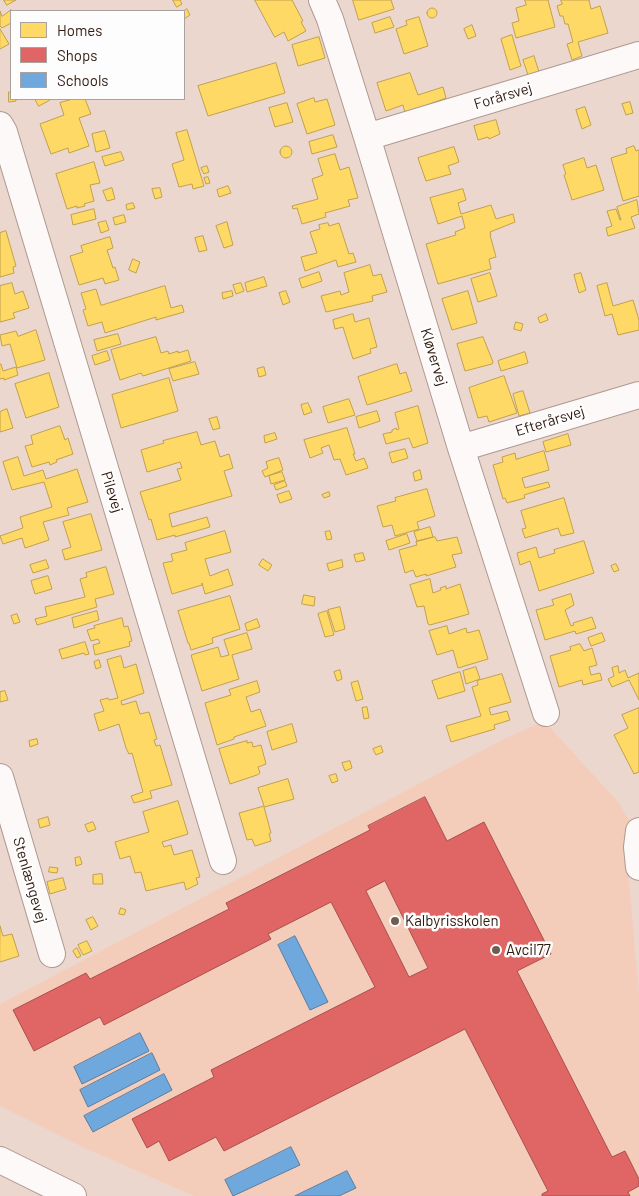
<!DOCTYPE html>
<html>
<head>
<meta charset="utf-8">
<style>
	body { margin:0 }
	#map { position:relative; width:639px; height:1196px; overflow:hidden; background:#ebd7ce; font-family:Barlow,sans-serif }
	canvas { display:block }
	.legend { position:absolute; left:10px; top:10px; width:175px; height:90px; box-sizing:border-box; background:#fdfdfd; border:1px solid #aba29e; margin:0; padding:6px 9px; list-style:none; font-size:15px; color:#301a0f }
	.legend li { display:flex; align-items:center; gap:10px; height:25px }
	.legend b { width:25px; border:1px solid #aba29e }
</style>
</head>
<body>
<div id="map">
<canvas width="639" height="1196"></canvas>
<ul class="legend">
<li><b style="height:14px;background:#ffd966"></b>Homes</li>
<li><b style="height:14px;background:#e06666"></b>Shops</li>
<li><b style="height:14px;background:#6fa8dc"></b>Schools</li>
</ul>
</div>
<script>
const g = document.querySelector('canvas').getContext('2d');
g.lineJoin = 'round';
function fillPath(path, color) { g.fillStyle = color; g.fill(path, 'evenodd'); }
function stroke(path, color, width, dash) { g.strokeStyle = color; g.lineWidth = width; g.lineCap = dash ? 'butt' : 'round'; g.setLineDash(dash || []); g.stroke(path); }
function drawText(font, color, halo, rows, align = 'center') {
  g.font = font + ' Barlow,sans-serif'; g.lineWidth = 5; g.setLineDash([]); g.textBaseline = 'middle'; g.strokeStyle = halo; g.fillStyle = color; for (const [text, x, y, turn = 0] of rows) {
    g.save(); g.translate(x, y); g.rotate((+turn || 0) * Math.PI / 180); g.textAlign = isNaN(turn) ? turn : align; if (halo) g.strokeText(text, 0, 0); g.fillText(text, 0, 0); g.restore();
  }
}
const built = new Path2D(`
	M544,721l76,83 11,20 -5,24 13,145v203h-445l-107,-47 -87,-43v-102l506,-266z`);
const homes = new Path2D(`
	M4,0h12l-9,5z
	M173,0h7l2,4 -5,3z
	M255,0h37l11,21 -2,1 5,9 -18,10 -4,-9 -9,5z
	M353,0h38l3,9 -35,11z
	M525,0h23l7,27 -39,11 -4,-15 7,-2 -3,-13 10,-3z
	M561,0h28l2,9 9,-3 8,27 -30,9 4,14 -10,4 -5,-16 6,-2 -5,-18h-3l-2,-8h-3l-3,-10 5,-2z
	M427 13a5 5 0 1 1 10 0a5 5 0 1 1-10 0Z
	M187,9l3,6 -6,4v-8z
	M11,10v13l-9,5 -2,-2v-15l2,5z
	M390,17l4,10 -19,6 -3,-10z
	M419,17l9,29 -24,8 -8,-25 11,-4 -1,-4z
	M472,25l4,11 -8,3 -4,-10z
	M0,29l9,15 -9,5z
	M512,35l9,31 -11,4 -9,-31z
	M319,37l6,21 -27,8 -6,-21z
	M534,56l5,16 -11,3 -5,-15z
	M276,63l9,30 -77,23 -10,-30z
	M410,73l8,22 25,-8 3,11 -41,15 -2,-8 -17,6 -9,-28z
	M9,92h2v7h5v2l-7,1z
	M314,98l1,4 12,-3 8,26 -28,9 -10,-30z
	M35,99h14l1,1 -11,6z
	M73,99h12l6,15 -12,4 10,28 -20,7 -1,-5 -17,6 -11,-30 24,-9 -4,-12z
	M630,102l3,11 -7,2 -4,-11z
	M287,103l6,19 -18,5 -6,-19z
	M585,107l6,18 -9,4 -6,-19z
	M496,120l4,14 -11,5 -1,-2 -10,3 -4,-14z
	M187,130l17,56 -11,3 -1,-5 -13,3 -7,-23 12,-4 -8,-27z
	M105,131l5,17 -14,4 -4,-18z
	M333,135l4,12 -25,7 -3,-12z
	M280 152a6 6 0 1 1 12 0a6 6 0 1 1-12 0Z
	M634,146l2,5 3,-1v46l-16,5 -12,-43 16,-5 -1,-4z
	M454,147l5,15 -11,4 3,8 -25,7 -8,-23z
	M121,152l3,8 -19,6 -3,-9z
	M335,154l5,16 9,-3 9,31 -10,2 2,6 -25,7 1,4 -24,7 -5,-16 -4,1 -1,-3 26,-7 -6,-20 11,-4 -5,-16z
	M584,158l3,10 9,-3 8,25 -32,10 -8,-25 2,-1 -3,-9z
	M94,162l6,21 -10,2 4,16 -10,3 1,2 -8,2v-2l-10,3 -11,-35z
	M207,166l2,6 -5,2 -3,-6z
	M208,177l2,6 -4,1 -2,-6z
	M228,186l3,7 -12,4 -2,-7z
	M112,188l3,11 -8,2 -4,-10z
	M160,188l2,9 -7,2 -3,-10z
	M463,189l3,11 -8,3 3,11 30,-9 5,14 17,-5 2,8 -25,10 1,3h-1l6,22 -7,2 2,10 -53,15 -12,-40 30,-9 -1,-3 10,-4 -3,-12 -24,8 -8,-26z
	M637,200l2,14 -8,3 4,11 -27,8 -2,-8 6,-2 -5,-15 9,-2 4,11h1l-4,-13z
	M133,203l2,5 -8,2 -1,-5z
	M94,209l2,10 -23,6 -2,-10z
	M124,215l2,7 -11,3 -2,-7z
	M106,221l3,9 -8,3 -3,-10z
	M227,222l6,23 -9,3 -8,-22z
	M328,223l1,3 10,-3 10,31 4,-1 3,9 -18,5 -2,-7 -31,11 -4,-14 16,-4 -7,-21 10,-3 -1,-4z
	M6,231l10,35 -3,1 1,6 -14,4v-44z
	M203,236l4,14 -8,2 -4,-14z
	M110,237l3,11 -6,2 6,18 2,-1 4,13 -14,4 -2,-6 -24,7 -9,-29 13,-4 -2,-6z
	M133,259l7,3 -4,11 -7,-3z
	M370,265l3,11 8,-2 6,18 -15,4 1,5 -47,11 -5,-16 19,-5 1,4 8,-3 -5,-19z
	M319,272l3,9 -20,7 -3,-9z
	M490,273l7,23 -19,6 -7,-23z
	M581,273l5,17 -7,3 -5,-18z
	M264,277l3,9 -20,6 -2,-9z
	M12,283l3,11 8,-3 6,17 -16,5 2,5 -15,4v-36z
	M241,283l3,8 -8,3 -3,-9z
	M607,283l6,23 20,-6 6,20v10l-21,5 -6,-21 -7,2 -8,-30z
	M165,286l6,22 11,-3 2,7 -28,8v-3l-51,16 -3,-11 -14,4 -5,-16 3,-1 -5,-16 15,-4 5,16z
	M232,291l1,5 -10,3 -1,-6z
	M286,291l4,11 -7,3 -4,-12z
	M468,291l9,32 -25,7 -10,-31z
	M353,314l2,8 14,-4 8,29 -7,2 1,4 -18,6 -10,-32 -8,2 -2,-9z
	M546,314l2,6 -8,3 -2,-5z
	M516,322l7,2 -2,7 -7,-2z
	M36,330l9,30 -28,8 -7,-24 -8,2 -2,-11 16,-4 2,5z
	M118,334l3,10 -24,7 -3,-11z
	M156,337l5,16 7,-2 1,3 9,-3v2l10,-3 3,11 -48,15 -2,-3 -21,7 -9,-30z
	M483,337l10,25 -1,2 -27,7 -8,-27z
	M107,351l3,9 -15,5 -3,-9z
	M525,352l3,11 -27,8 -3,-10z
	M195,362l4,12 -26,7 -4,-12z
	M0,364h1l2,7 13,-4 2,8 -14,5v-2l-4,1z
	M397,364l3,10 6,-2 6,19 -45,14 -9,-28z
	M264,367l2,8 -7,2 -2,-8z
	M49,373l10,34 -33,11 -11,-34z
	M504,376l13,37 -28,9 -2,-6 -9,2 -9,-30z
	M169,378l9,33 -57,17 -9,-33z
	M523,391l7,22 -11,3 -6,-22z
	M349,399l6,16 -27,8 -5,-16z
	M308,403l4,9 -8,3 -3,-10z
	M418,406l10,37 -15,5 -4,-10 -23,6 -3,-10 9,-2v-2l4,-2 1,2 2,-1 -4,-16z
	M7,409l6,19 -13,4v-20z
	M377,411l3,10 -21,7 -3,-11z
	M217,417l3,11 -7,2 -4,-11z
	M60,426l5,14 3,-2 5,16 -17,6 1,2 -7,3 -1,-3 -17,5 -7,-21 8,-2 -2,-8z
	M347,428l8,26h-2l3,7 8,-3 4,10 -22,7 -6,-16 -6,1 -5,-15 -8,3 2,5 -13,5 -6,-18z
	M197,432l4,13 14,-4 5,16 9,-3 4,14 -9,3 8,25 -63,18 3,13 35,-10 3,10 -35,10v-2l-18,5 -6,-21 -2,1 -9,-28 41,-12 -4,-11 5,-1 -2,-6 -33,10 -6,-22 23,-7 -1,-2z
	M275,433l2,6 -12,4 -1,-7z
	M568,434l3,11 -25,7 -3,-10z
	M405,449l3,9 -16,5 -3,-10z
	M544,451l5,19 -27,8 3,10 23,-6 2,5 -26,8 1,3 -18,5 -2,-5 -2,1 -10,-34 10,-3 -1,-5 13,-4 1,6z
	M18,457l6,19 19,-6 3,9 31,-10 11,33 -21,6 2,7 -26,7 6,18 -24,8 -3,-10 -19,6 -3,-8 23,-8 -3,-11 32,-10 -8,-25 -32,8 -9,-28z
	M279,458l4,12 -18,7 -3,-6 6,-3 -2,-6z
	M420,470l2,9 -7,2 -2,-8z
	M282,472l3,8 -14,4 -2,-8z
	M285,481l2,5 -11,4 -2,-5z
	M427,489l8,27 -18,6 2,7 -24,7 -3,-11 -9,2 -6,-21 19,-5 -1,-3z
	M289,491l3,8 -12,4 -3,-8z
	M329,492l1,4 -6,2 -2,-3z
	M564,498l10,35 -13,3 -3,-8 -33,10 -3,-9 4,-1 -5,-17z
	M91,514l11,36 -37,10 -3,-10 9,-3 -8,-25z
	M430,527l3,10 -16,4 -3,-9z
	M225,531l6,21 -26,7 5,17 18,-7 5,16 -28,9 -3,-11v2l-30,9 -9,-31 10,-2 -2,-7 16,-4 -2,-7z
	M330,531l2,8 -5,1 -2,-8z
	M407,534l3,9 -21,7 -3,-9z
	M435,537l2,4 20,-4 5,16 -10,2 4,12 -30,9v-2l-10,3 -3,-7 -8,3 -6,-23 18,-5 -1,-3z
	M584,541l10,32 -55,18 -9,-30 -10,4 -3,-12 19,-6 3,11 16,-5 -1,-3z
	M363,553l2,7 -9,2 -2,-7z
	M263,559l9,6 -4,6 -9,-6z
	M46,560l3,8 -16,5 -3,-8z
	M342,560l1,7 -14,4 -2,-7z
	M616,564l3,6 -5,2 -3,-6z
	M106,567l8,27 -19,5 2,8 -60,18 -2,-6 12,-3 -2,-9 40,-10 -5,-18 7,-2 -1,-4z
	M48,576l4,13 -17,5 -4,-13z
	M430,579l3,14 8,-3 -1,-2 6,-2v3l14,-5 9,30 -39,11 -2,-1 -4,-18 -7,1 -7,-22z
	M571,594l3,11 -9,5 6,16 3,-1 -1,-2 19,-6 4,11 -20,6 -1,-3 -30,9 -9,-30 18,-5 -2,-5z
	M304,595l11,2 -1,9 -12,-2z
	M230,596l10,33 -28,9 1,5 -22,7 -2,-7h-1l-10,-32z
	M340,607l5,22 -10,3 -7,-22z
	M97,611l2,9 -25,8 -2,-10z
	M327,611l7,24 -9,2 -7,-23z
	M17,614l3,8 -6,2 -3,-8z
	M122,618l2,9 4,-1 4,15 -3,1 1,4 -35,9 -2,-10 7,-2 -2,-4 -7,2 -4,-11 8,-2 -1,-2z
	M257,619l3,8 -13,4 -2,-7z
	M447,626l2,8 17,-6 1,5 12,-3 9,29 -30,9 -5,-18 -16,5 -8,-24z
	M247,633l5,16 -20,6 7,24 -37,12 -11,-36 27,-8 3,10 8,-2 -5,-15z
	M602,633l3,8 -14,5 -3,-8z
	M85,642l4,12 -4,1 -1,-2 -22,6 -3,-9z
	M580,644l4,7 8,-3 5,17 -8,2 2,8 9,-2 2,7 -19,5 -1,-5 -23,7 -9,-31 21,-6 -1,-3z
	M121,656l3,12 12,-4 8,29 -23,8 1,4 14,-4 4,13 9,-2 8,27 -3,1 2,6 4,-1 12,40 -22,6 2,7 -18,5 -3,-7 12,-4 -11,-39 -3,1 -3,-6 -7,-24 -20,7 -5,-17 10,-3 -4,-11 8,-2 1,2 9,-2 -11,-38z
	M99,660l2,7 -5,2 -2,-7z
	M618,666l1,7 6,-3 3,8 11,-5v27l-10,-20 -17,7 -4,-8 6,-3 -2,-8z
	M476,667l4,12 -14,5 -3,-13z
	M340,670l2,9 -5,2 -3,-9z
	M460,672l5,19 -27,8 -6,-18z
	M502,674l9,28 -22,6 2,7 16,-4 3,9 -16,5 1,4 -44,13 -5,-16 35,-10 -9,-29 6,-2 -1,-4z
	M257,681l3,11 -14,5 5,15 9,-3 6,17 -32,11v2l-17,6 -12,-42 26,-8 -2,-5z
	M358,681l5,18 -7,2 -5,-18z
	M5,691l3,9 -8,2v-10z
	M367,707l2,11 -5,1 -2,-11z
	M639,708v64l-5,2 -20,-39 14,-7 -6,-13z
	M292,724l5,18 -25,8 -5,-18z
	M37,739l1,5 -8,3 -1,-6z
	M247,741v2l5,-1 1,5 8,-2 5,19 -8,3 2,6 -3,2 -27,9 -11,-35z
	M381,746l2,6 -7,3 -3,-6z
	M350,761l2,7 -7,3 -3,-8z
	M336,774l2,7 -6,2 -3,-7z
	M288,779l6,20 -30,8 7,26 -2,1 2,7 -16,5 -3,-7 -5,1 -8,-27 25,-7 -6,-18z
	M178,801l10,33 -26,8 2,5 7,-2 3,10 18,-5 8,27 -4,1 2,6 -12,6 -2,-8 -38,9 -5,-19 -6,1 -5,-17 -10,3 -5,-17 34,-10 -6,-20z
	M48,817l2,8 -10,3 -2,-8z
	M93,822l3,7 -8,3 -3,-7z
	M80,857l2,7 -6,2 -1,-8z
	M50,867l8,1 -1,5 -8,-1z
	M102,874l1,10h-10v-9z
	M63,878l3,11 -16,5 -3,-12z
	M121,908l5,2 -2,5 -5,-1z
	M93,917l5,9 -7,4 -5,-10z
	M0,926l3,10 9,-2 7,22 -19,6z
	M87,941l5,10 -9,4 -5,-10z
	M77,948l4,8 -4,2 -4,-7z`);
const shops = new Path2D(`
	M425,797l22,44 37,-19 67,132 -34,17 95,186 13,-6 14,28v7l-11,6 2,4h-88v-2l6,-3 -83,-162 -241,122 -8,-14 -47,24 -10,-20 -12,7 -15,-29 82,-42 -3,-7 164,-83 -44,-85 -63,32 3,5 -167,86 -4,-8 -66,34 -21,-41 73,-37 4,6 139,-70 -3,-6 144,-73 -2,-4zM385,881l43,87 -19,9 -43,-86z`);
const schools = new Path2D(`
	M295,936l33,66 -18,8 -32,-65z
	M140,1033l9,18 -67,33 -8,-17z
	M152,1053l8,17 -72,37 -8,-17z
	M164,1074l8,16 -79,42 -9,-16z
	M291,1147l9,18 -67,31 -8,-16z
	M347,1171l9,17 -17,8h-44z`);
const minor = new Path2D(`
	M322,0l8,19 37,118 94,311 85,265
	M0,125l4,7 219,729
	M367,137l272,-82
	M461,448l178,-53
	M0,777l52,177
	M639,831l-2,16 2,20
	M0,1160l73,36`);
const markers = [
	[395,921,5,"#715c52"],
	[496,950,5,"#715c52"]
];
const streetNames = [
	["Forårsvej",503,96,-17],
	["Kløvervej",434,357,73],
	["Efterårsvej",550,421,-17],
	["Pilevej",112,492,73],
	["Stenlængevej",30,880,74]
];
const poiNames = [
	["Kalbyrisskolen",405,921],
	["Avcil77",506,950]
];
fillPath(built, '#f4cdba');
fillPath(homes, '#ffd966');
stroke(homes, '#c1a04c', 1);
fillPath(shops, '#e06666');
stroke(shops, '#ab4f4c', 1);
fillPath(schools, '#6fa8dc');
stroke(schools, '#5c7d9e', 1);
stroke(minor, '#ad9990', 28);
stroke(minor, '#fcf9f8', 26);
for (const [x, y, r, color] of markers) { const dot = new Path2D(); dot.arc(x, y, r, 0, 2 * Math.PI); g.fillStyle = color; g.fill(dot); stroke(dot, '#fdfdfd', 2); }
drawText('15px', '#301a0f', '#fdfdfd', streetNames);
drawText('15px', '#301a0f', '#fdfdfd', poiNames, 'left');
</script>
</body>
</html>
